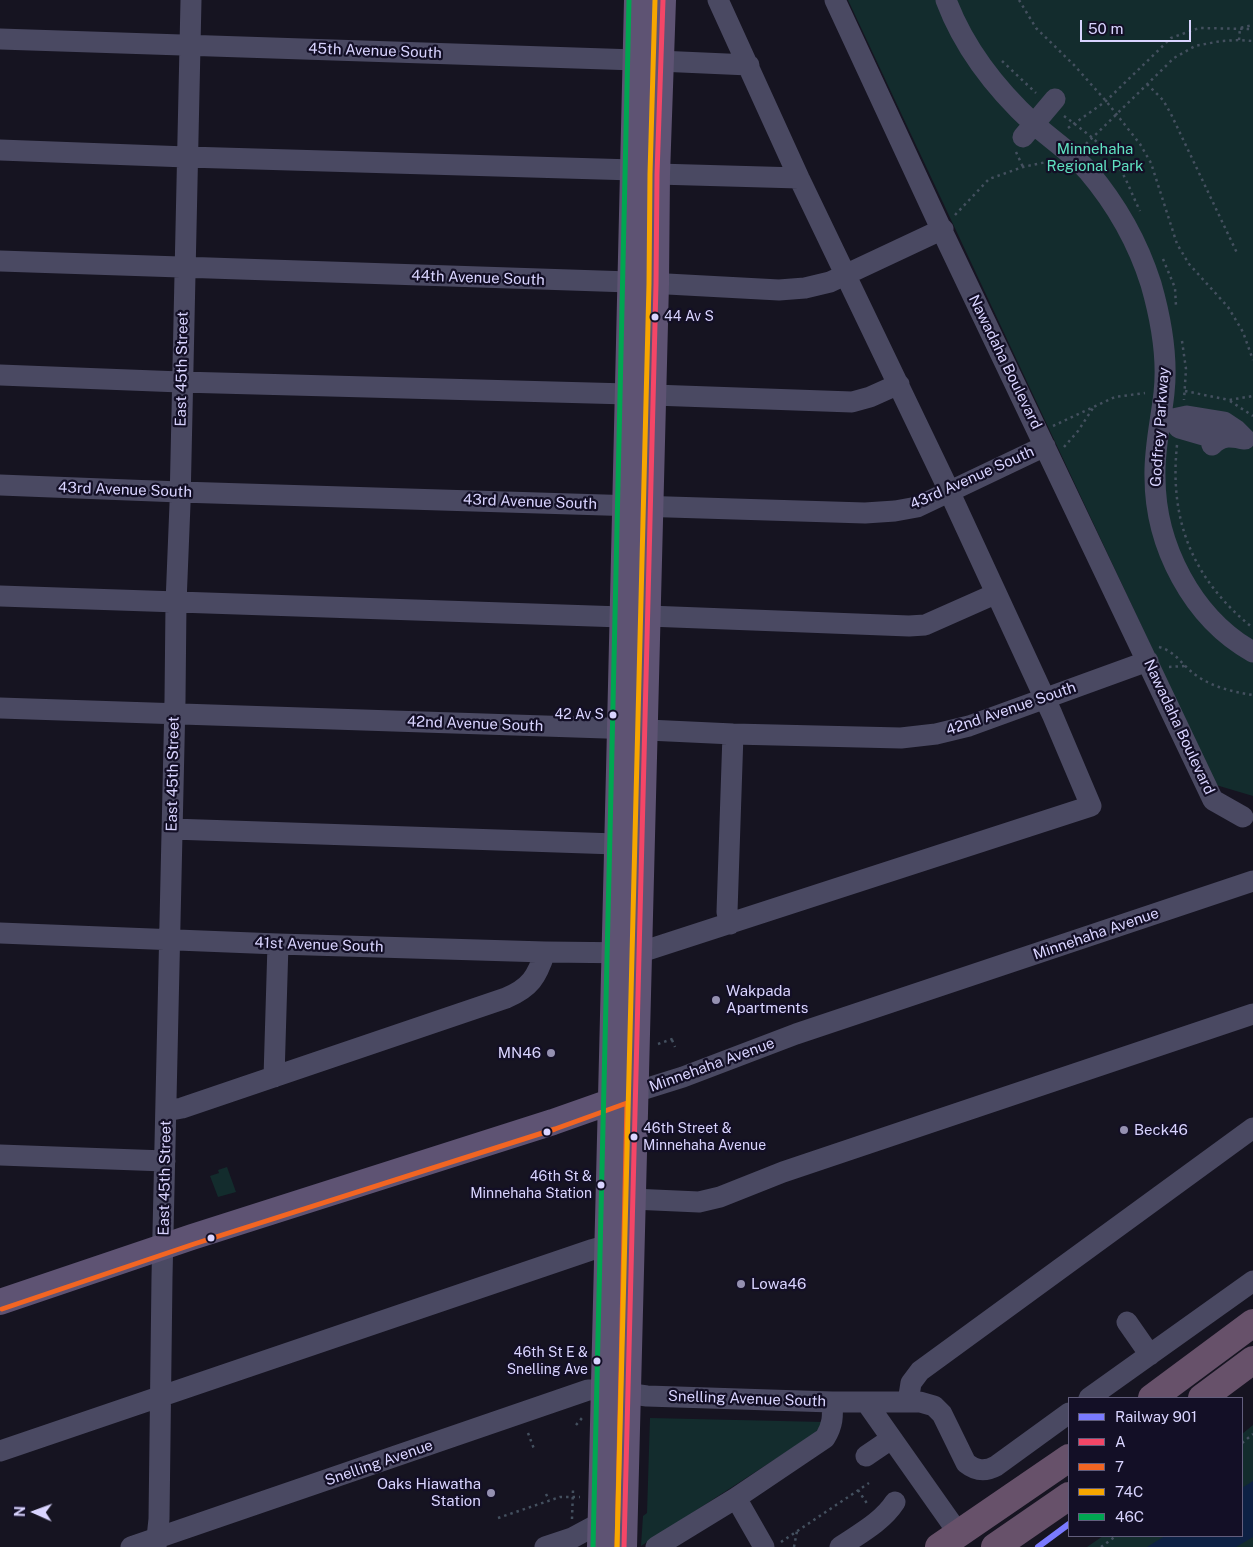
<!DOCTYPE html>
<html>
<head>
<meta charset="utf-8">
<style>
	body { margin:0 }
	#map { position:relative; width:1253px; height:1547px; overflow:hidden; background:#161421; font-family:"Public Sans",sans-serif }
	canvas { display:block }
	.legend { position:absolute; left:1068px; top:1397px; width:175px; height:140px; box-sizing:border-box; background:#130f26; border:1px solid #625e7d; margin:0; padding:6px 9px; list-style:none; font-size:15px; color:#d9d4ff }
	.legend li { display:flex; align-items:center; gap:10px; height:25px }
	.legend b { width:25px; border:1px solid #625e7d }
	.north { position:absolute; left:10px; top:1487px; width:50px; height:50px; -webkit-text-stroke:4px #130f26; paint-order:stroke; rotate:272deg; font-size:14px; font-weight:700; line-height:20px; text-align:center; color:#d9d4ff }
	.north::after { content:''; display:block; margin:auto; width:18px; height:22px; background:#d9d4ff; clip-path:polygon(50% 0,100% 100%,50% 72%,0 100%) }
	.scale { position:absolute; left:1080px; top:20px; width:111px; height:22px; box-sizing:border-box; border:2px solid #d9d4ff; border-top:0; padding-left:6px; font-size:15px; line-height:18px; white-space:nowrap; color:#d9d4ff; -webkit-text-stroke:4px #130f26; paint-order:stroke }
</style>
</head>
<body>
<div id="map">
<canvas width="1253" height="1547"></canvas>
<ul class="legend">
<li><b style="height:6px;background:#7a7aff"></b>Railway 901</li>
<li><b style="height:6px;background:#f34667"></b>A</li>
<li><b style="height:6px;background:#f26522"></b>7</li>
<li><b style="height:6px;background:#f7a600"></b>74C</li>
<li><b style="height:6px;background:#00a651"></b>46C</li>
</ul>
<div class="north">N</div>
<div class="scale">50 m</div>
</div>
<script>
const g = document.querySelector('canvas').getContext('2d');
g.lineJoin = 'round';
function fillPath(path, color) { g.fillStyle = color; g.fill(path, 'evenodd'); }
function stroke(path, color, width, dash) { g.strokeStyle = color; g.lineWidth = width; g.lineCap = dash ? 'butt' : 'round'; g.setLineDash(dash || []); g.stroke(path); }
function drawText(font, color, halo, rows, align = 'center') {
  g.font = font + ' "Public Sans",sans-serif'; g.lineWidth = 4.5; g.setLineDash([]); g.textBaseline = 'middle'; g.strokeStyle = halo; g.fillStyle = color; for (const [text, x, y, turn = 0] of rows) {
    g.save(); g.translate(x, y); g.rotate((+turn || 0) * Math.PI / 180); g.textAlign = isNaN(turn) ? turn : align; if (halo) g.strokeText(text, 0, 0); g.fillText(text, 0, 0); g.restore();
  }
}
const green = new Path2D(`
	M848,0h405v796l-37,-11z
	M227,1167l9,25 -18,5 -8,-21 9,-3 -1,-3z
	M650,1418l174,4 -10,12 -173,112 2,-30 4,-3z
	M1253,1425v122h-166l16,-11h139v-102z`);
const water = new Path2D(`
	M1253,1481v56l-17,10h-89l18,-11h77v-48z`);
const path = new Path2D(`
	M1019,0l17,28 38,37 32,36 34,43 11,19 26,81 12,20 39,43 15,25 10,28
	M1239,40l1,-12 13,-3
	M1002,61l34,32
	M1147,84l16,16 8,14 66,139
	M1064,116c20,15 43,31 56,53 8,13 13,28 20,42
	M1068,128l38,-27 65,-63 28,-10 54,1
	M1086,144l88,-86 21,-12 26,-5 18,-1 14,1
	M1016,152l7,15
	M955,215l34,-36 34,-12 28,-6
	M1163,259l12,29 1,18
	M1182,341l4,28 -2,31
	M1185,391l44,9 24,-4
	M1230,401l23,15
	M1053,426l62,-29 30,-4
	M1177,445c-8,76 16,135 76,183
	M1064,447l14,-16 15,-23
	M1159,647c18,5 23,19 38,29 16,11 36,16 56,19
	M1169,667l16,-1
	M672,1040l3,7
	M658,1044l17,-6
	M576,1425l6,-7
	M528,1433l6,16
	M1242,1443l11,-9
	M858,1490l10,15
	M546,1494l3,6
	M498,1518l62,-21h20
	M572,1519l1,-29
	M781,1542l88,-59
	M794,1547l3,-16
	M1101,1547l15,-11`);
const minor = new Path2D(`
	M835,0l109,235 269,565 30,17
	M946,0c18,48 50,89 88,124 18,16 38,29 54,47 28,33 50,72 63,113 10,35 17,73 13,109 -3,28 -10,56 -9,84 0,68 37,141 98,175
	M0,39l636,21 113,5
	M1023,137l32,-38
	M0,150l187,7 447,13
	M657,174l142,4
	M0,261l630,21 149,8 26,-2 25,-6 113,-53
	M0,375l181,7 447,12
	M653,395l199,7 18,-5 29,-13
	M1161,418l12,1 14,-3 37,6 12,8 9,9
	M1174,421l5,7 31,9 2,8c11,-11 19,-8 33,-6
	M0,485l180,7 685,21 30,-2 22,-4 128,-61
	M0,596l622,21
	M648,616l261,10 16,-1 70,-31
	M0,708l605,20 128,6 168,4 35,-4 33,-8 179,-65
	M172,829l444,15
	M730,924l-3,-12 6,-178
	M0,933l278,11 267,8 93,1 453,-147 -39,-92 -109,-236 -144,-300 -81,-178
	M274,1077l4,-133
	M635,1092l48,-15 113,-43 457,-153
	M166,1111l16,-3 324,-110c24,-10 31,-21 39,-46
	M0,1155l165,6
	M632,1199l67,3 21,-5 63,-25 470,-158
	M1127,1322l23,33
	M1089,1398l164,-117
	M866,1402l93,132
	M908,1402l3,-19 9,-12 333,-243
	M0,1451l591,-201 15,-4
	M866,1456l25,-17
	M736,1498l28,49
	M131,1547l457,-157h15l44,6 185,6h88l14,4 8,8 24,49c10,8 19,9 30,3l73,-53
	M156,1547l3,-28 3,-242 13,-577 1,-97 4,-99 11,-504
	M545,1547l27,-9 28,-15 15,-2
	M656,1547l80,-49 89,-60c8,-13 8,-22 7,-36
	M840,1547c19,-13 42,-25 55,-45`);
const major = new Path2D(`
	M0,1302l192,-65 361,-115 71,-25
	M600,1547c9,-516 29,-1031 37,-1547
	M624,1547l32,-1263 1,-110 6,-174`);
const highway = new Path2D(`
	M1152,1398l101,-75
	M1202,1398l51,-38
	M939,1547l130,-89
	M995,1547l74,-51`);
const bus1 = new Path2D(`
	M624,1547l32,-1263 1,-110 6,-174`);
const bus2 = new Path2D(`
	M2,1309l192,-65 361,-115 72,-26 -10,444`);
const bus3 = new Path2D(`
	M617,1547l32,-1263 1,-110 5,-174`);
const bus4 = new Path2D(`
	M593,1547c10,-516 27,-1031 36,-1547`);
const rail1 = new Path2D(`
	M1038,1547l31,-23`);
const markers = [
	[655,317,4.5,"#d9d4ff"],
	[613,715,4.5,"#d9d4ff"],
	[716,1000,5,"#9591b1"],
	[551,1053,5,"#9591b1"],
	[1124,1130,5,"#9591b1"],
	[547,1132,4.5,"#d9d4ff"],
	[634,1137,4.5,"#d9d4ff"],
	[601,1185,4.5,"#d9d4ff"],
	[211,1238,4.5,"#d9d4ff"],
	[741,1284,5,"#9591b1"],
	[597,1361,4.5,"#d9d4ff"],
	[491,1493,5,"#9591b1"]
];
const busNames = [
	["44 Av S",664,317,"left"],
	["42 Av S",604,715],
	["46th Street &",643,1129,"left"],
	["Minnehaha Avenue",643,1146,"left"],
	["46th St &",592,1177],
	["Minnehaha Station",592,1194],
	["46th St E &",588,1353],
	["Snelling Ave",588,1370]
];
const streetNames = [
	["45th Avenue South",375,51,2],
	["44th Avenue South",478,278,2],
	["Nawadaha Boulevard",1005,362,64],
	["East 45th Street",182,369,-89],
	["Godfrey Parkway",1160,427,-86],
	["43rd Avenue South",972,478,-24],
	["43rd Avenue South",125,490,2],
	["43rd Avenue South",530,502,2],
	["42nd Avenue South",1011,709,-19],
	["42nd Avenue South",475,724,2],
	["Nawadaha Boulevard",1179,727,65],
	["East 45th Street",173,774,-89],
	["Minnehaha Avenue",1096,934,-19],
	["41st Avenue South",319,945,2],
	["Minnehaha Avenue",712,1065,-20],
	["East 45th Street",165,1178,-89],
	["Snelling Avenue South",747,1399,2],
	["Snelling Avenue",379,1463,-19]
];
const parkNames = [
	["Minnehaha",1095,149],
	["Regional Park",1095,166]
];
const poiNames = [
	["Wakpada",726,991],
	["Apartments",726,1008],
	["MN46",541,1053,"right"],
	["Beck46",1134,1130],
	["Lowa46",751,1284],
	["Oaks Hiawatha",481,1484,"right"],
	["Station",481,1501,"right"]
];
fillPath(green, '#132c2d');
fillPath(water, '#0d2144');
stroke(path, '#44505f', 2.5, [2.5, 4]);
stroke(minor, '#4a4962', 21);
stroke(major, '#5e5373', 26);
stroke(highway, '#67516a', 28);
stroke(bus1, '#f34667', 5);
stroke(bus2, '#f26522', 5);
stroke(bus3, '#f7a600', 5);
stroke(bus4, '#00a651', 5);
stroke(rail1, '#7a7aff', 6);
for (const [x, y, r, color] of markers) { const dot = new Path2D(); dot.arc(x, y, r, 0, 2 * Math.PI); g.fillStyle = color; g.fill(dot); stroke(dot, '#130f26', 2); }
drawText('14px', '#d9d4ff', '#130f26', busNames, 'right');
drawText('15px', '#d9d4ff', '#130f26', streetNames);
drawText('15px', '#5fe0c0', '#130f26', parkNames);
drawText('15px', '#d9d4ff', '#130f26', poiNames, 'left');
</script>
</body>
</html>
